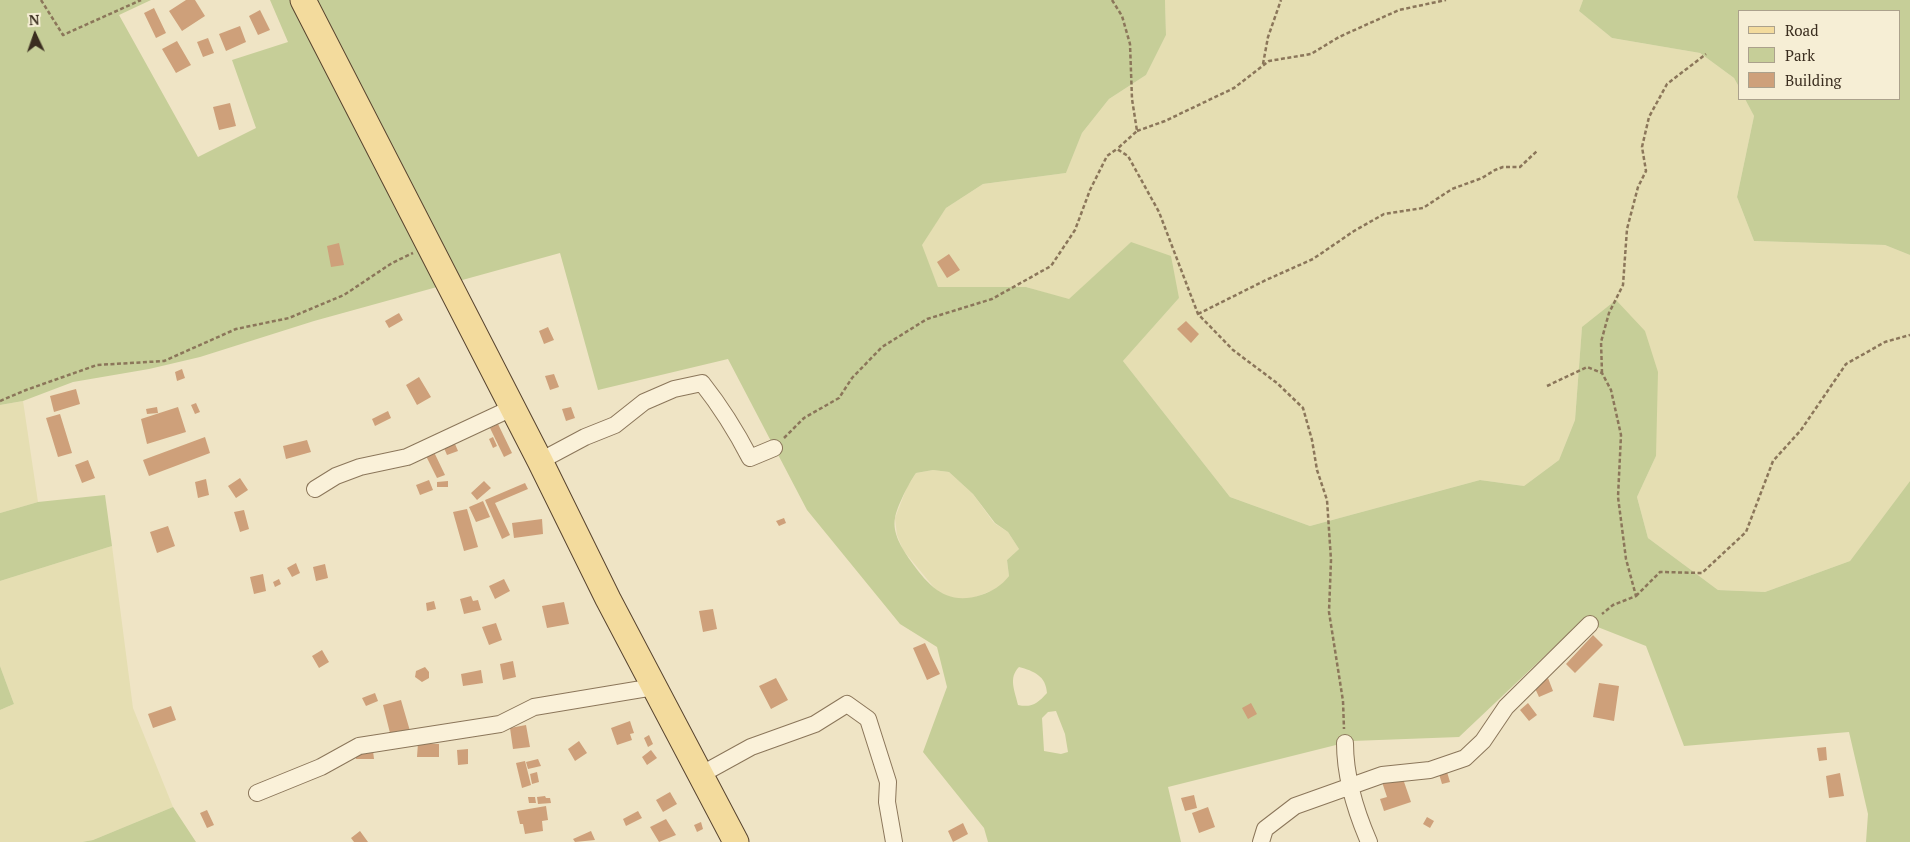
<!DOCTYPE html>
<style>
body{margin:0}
#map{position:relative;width:1910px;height:842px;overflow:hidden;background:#efe4c5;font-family:"PT Serif",serif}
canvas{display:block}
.legend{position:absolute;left:1738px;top:10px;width:162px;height:90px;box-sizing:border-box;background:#f6eed5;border:1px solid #aba18c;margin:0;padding:6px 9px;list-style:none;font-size:15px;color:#3a2d1f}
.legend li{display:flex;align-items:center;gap:10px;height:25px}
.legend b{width:25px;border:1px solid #aba18c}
.north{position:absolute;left:10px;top:10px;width:50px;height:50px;-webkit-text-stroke:4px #f6eed5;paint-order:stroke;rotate:357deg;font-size:14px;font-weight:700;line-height:20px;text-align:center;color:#3a2d1f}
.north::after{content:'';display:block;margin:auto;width:18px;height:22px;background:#3a2d1f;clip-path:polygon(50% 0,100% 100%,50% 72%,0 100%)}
</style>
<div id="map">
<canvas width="1910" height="842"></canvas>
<ul class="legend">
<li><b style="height:6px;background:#f3db9d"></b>Road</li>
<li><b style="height:14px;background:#c6ce98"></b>Park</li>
<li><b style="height:14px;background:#cea07a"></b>Building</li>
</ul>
<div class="north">N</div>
</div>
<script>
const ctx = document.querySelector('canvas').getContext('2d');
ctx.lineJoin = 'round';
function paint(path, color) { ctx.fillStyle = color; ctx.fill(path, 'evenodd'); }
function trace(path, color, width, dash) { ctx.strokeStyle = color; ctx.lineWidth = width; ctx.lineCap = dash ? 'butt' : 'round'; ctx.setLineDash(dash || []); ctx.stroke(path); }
paint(new Path2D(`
 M1165,0H1583L1579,11L1612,38L1700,53L1734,78L1739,87V99H1745L1754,116L1737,197L1754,241L1885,245L1910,255V481L1850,561L1765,592L1718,590L1648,538L1637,497L1656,456L1582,328L1575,420L1559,460L1524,486L1480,480L1310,526L1230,497L1123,361L1179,298L1131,242L1069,300L1026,287H938L921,245L946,208L983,184L1066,173L1082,133L1109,99L1146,75L1166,35Z
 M23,401L38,502L0,513V405Z
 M933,470L949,472L973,494L994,523L1008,532L1019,549L1007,560L1009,576L1001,587L968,600L950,598L936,590L903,550L897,535L895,518L907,487L916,473Z
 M112,546L133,708L173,807L93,840L82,842H0V710L14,704L0,666V581Z`), '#e5deb2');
paint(new Path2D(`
 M0,0H151L119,15L198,157L256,128L232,60L288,42L270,0H1165L1166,35L1146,75L1109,99L1082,133L1066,173L983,184L946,208L922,245L938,287H1026L1069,299L1131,242L1171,256L1179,298L1123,361L1230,497L1310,526L1480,480L1524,486L1559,460L1575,420L1582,327L1616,300L1645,331L1658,372L1656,456L1637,497L1648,538L1718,590L1765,592L1850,561L1910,481V842H1866L1868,814L1849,732L1684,746L1646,646L1590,624L1569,633L1459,737L1352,741L1168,787L1181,842H988L984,828L923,752L947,687L937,647L900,624L807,510L728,359L598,390L560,253L314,321L200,357L149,369L73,382L23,401L0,405ZM933,470L949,472L973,494L995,523L1008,532L1019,549L1007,560L1009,576C1001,586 993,591 981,595C947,606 929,587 910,560C902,548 892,533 895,518C897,506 909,483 916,473ZM1019,667C1034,671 1046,676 1047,693C1038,703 1032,708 1018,705C1015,691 1008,678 1019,667ZM1056,711L1065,734L1068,752L1061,754L1044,751L1042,718L1048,712Z
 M1583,0H1910V255L1885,245L1754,241L1737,197L1754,116L1745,99H1899V11H1739V87L1734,78L1700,53L1612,38L1579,11Z
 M105,495L112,546L0,581V513L38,502Z
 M0,666L14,704L0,710Z
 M173,807L196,842H82L93,840Z`), '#c6ce98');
paint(new Path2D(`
 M186,0H195L205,16L182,31L169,11Z
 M154,8L166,33L156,38L144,13Z
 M260,10L270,30L258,35L249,16Z
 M240,26L246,42L226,51L219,34Z
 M208,38L214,53L203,57L197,42Z
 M177,41L191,65L176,73L162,49Z
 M230,103L236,126L219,130L213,107Z
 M339,243L344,265L331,267L327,246Z
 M949,254L960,270L947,278L937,262Z
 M399,313L403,320L389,328L385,321Z
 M1186,321L1199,334L1191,343L1177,329Z
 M548,327L554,340L544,344L539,331Z
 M182,369L185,378L177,381L175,372Z
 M554,374L559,387L550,390L545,376Z
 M419,377L431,397L417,405L406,385Z
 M76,389L80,404L54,412L50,396Z
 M196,403L200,412L195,414L191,405Z
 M157,407L158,413L147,414L146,409Z
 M178,407L186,432L147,444L141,419Z
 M571,407L575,418L566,421L562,409Z
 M388,411L391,418L375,426L372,419Z
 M60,414L72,453L58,457L46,418Z
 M498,424L512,453L504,457L490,428Z
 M205,437L210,453L149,476L143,460Z
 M493,437L497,446L493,448L489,439Z
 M307,440L311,452L286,459L283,446Z
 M455,444L458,451L447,455L444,448Z
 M433,450L445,475L437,478L425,454Z
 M88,460L95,478L82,483L75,465Z
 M240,478L248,490L236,498L228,486Z
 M206,479L209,495L198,498L195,482Z
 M429,480L433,490L420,495L416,485Z
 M448,481V487H437V482Z
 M484,481L491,488L477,500L471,493Z
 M525,483L528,489L495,503L510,535L502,539L485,500Z
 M483,501L490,517L476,522L469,507Z
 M467,509L478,547L464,551L453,512Z
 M244,510L249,529L240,532L234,512Z
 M784,518L786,523L779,526L776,521Z
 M542,519L543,534L514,538L512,523Z
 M168,526L175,546L157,553L150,532Z
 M296,563L300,573L292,577L287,568Z
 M325,564L328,578L316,581L313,567Z
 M263,574L266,591L254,594L250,577Z
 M279,579L281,584L275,587L273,582Z
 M504,579L510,591L495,599L489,586Z
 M471,596L473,601L478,600L481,610L464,614L460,599Z
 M434,601L436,609L427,611L426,603Z
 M564,602L569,624L547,628L542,606Z
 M713,609L717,629L703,632L699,611Z
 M496,623L502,640L489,645L482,627Z
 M1593,635L1603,645L1575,673L1566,664Z
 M925,643L940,674L927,680L913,648Z
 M322,650L329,662L319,668L312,656Z
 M513,661L516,677L503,680L500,664Z
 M425,667L429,672V678L422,682L415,677L416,671Z
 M481,670L483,683L463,686L461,674Z
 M776,678L788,700L771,709L759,686Z
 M1548,678L1553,691L1539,697L1533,684Z
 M1599,683L1619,686L1614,721L1593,717Z
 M375,693L378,701L366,706L362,698Z
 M401,700L410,731L391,737L383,705Z
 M1251,703L1257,714L1248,719L1242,708Z
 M1528,703L1537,715L1529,721L1520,710Z
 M171,706L176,720L153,728L148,714Z
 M630,721L634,733L630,734L632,740L617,745L611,728Z
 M526,725L530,747L513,749L510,728Z
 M649,735L653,744L648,747L644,738Z
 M579,741L587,753L575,761L568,749Z
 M418,743L439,744V757H417Z
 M1826,747L1827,760L1819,761L1817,748Z
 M468,749V764L458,765L457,750Z
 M651,750L657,758L647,765L642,757Z
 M356,751H373L374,759H356Z
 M538,759L541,766L528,769L526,762Z
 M525,761L531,785L522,788L516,763Z
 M537,772L539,782L532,784L530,774Z
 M1447,772L1450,782L1442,784L1439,774Z
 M1840,773L1844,796L1829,798L1826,776Z
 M1402,776L1411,802L1384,811L1380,799L1387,797L1382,782Z
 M670,792L677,804L663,812L656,800Z
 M1194,795L1197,808L1185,811L1181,798Z
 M545,796L546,798H550L551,803L538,804L537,797Z
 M528,797H535L536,803H529Z
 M546,806L548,820L542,821L543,831L525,834L523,824H520L517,811Z
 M1208,807L1215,827L1199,833L1192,813Z
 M207,810L214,825L207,828L200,813Z
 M638,811L642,818L626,826L623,819Z
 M1427,817L1434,821L1430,828L1423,824Z
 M666,819L676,835L659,842L650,827Z
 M701,822L703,829L697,832L694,825Z
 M963,823L968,834L953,842L948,831Z
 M360,831L368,842H354L351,838Z
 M591,831L595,840L575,842L573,839Z`), '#cea07a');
const street = new Path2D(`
 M540,461L585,437L615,425L644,402L674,389L702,383C721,407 736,431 750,458L774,448
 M315,489L336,476L360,467L407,457L512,408
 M1345,743C1345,776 1356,812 1369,842
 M702,774L751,747L815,724L847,704L868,719L888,782L887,802L894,842
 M257,793L321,767L359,746L500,724L534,707L654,687
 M1261,842L1265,829L1295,806L1382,775L1430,770L1465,758L1483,741L1506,707L1590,624`);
const primary = new Path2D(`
 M303,0L540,461L608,599L736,842`);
trace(street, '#8b765a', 18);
trace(primary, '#58442f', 27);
trace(new Path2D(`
 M41,0L63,35L141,0
 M1112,0L1122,16L1130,44L1132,99L1137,131L1117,149
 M1263,64L1268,37L1281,0
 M1137,131L1165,121L1234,88L1269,61L1311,54L1339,37L1399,10L1446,0
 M1198,314L1266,280L1313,259L1354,231L1384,214L1423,208L1452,189L1482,178L1495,170L1503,167H1520L1538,150
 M1602,373L1601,342L1609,313L1623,285L1627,229L1638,187L1646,171L1642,147L1649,117L1667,84L1706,54
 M1547,386L1587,367L1602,373L1611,390L1621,435L1618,497L1626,559L1636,596L1613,605L1602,614
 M0,401L26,390L97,365L164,361L236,329L289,318L344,295L392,263L413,253
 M784,438L804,418L839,398L852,378L882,347L927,319L992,299L1051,266L1075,230L1090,190L1107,156L1117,149L1128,156L1159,212L1198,314L1233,350L1277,383L1303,408L1312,440L1317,470L1327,500L1331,560L1329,612L1343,701L1344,729
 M1636,596L1660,572L1702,573L1746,532L1773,461L1801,430L1846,364L1885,342L1910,335`), '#8b765a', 2.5, [4, 2.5]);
trace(street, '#faf1d9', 16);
trace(primary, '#f3db9d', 25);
</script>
